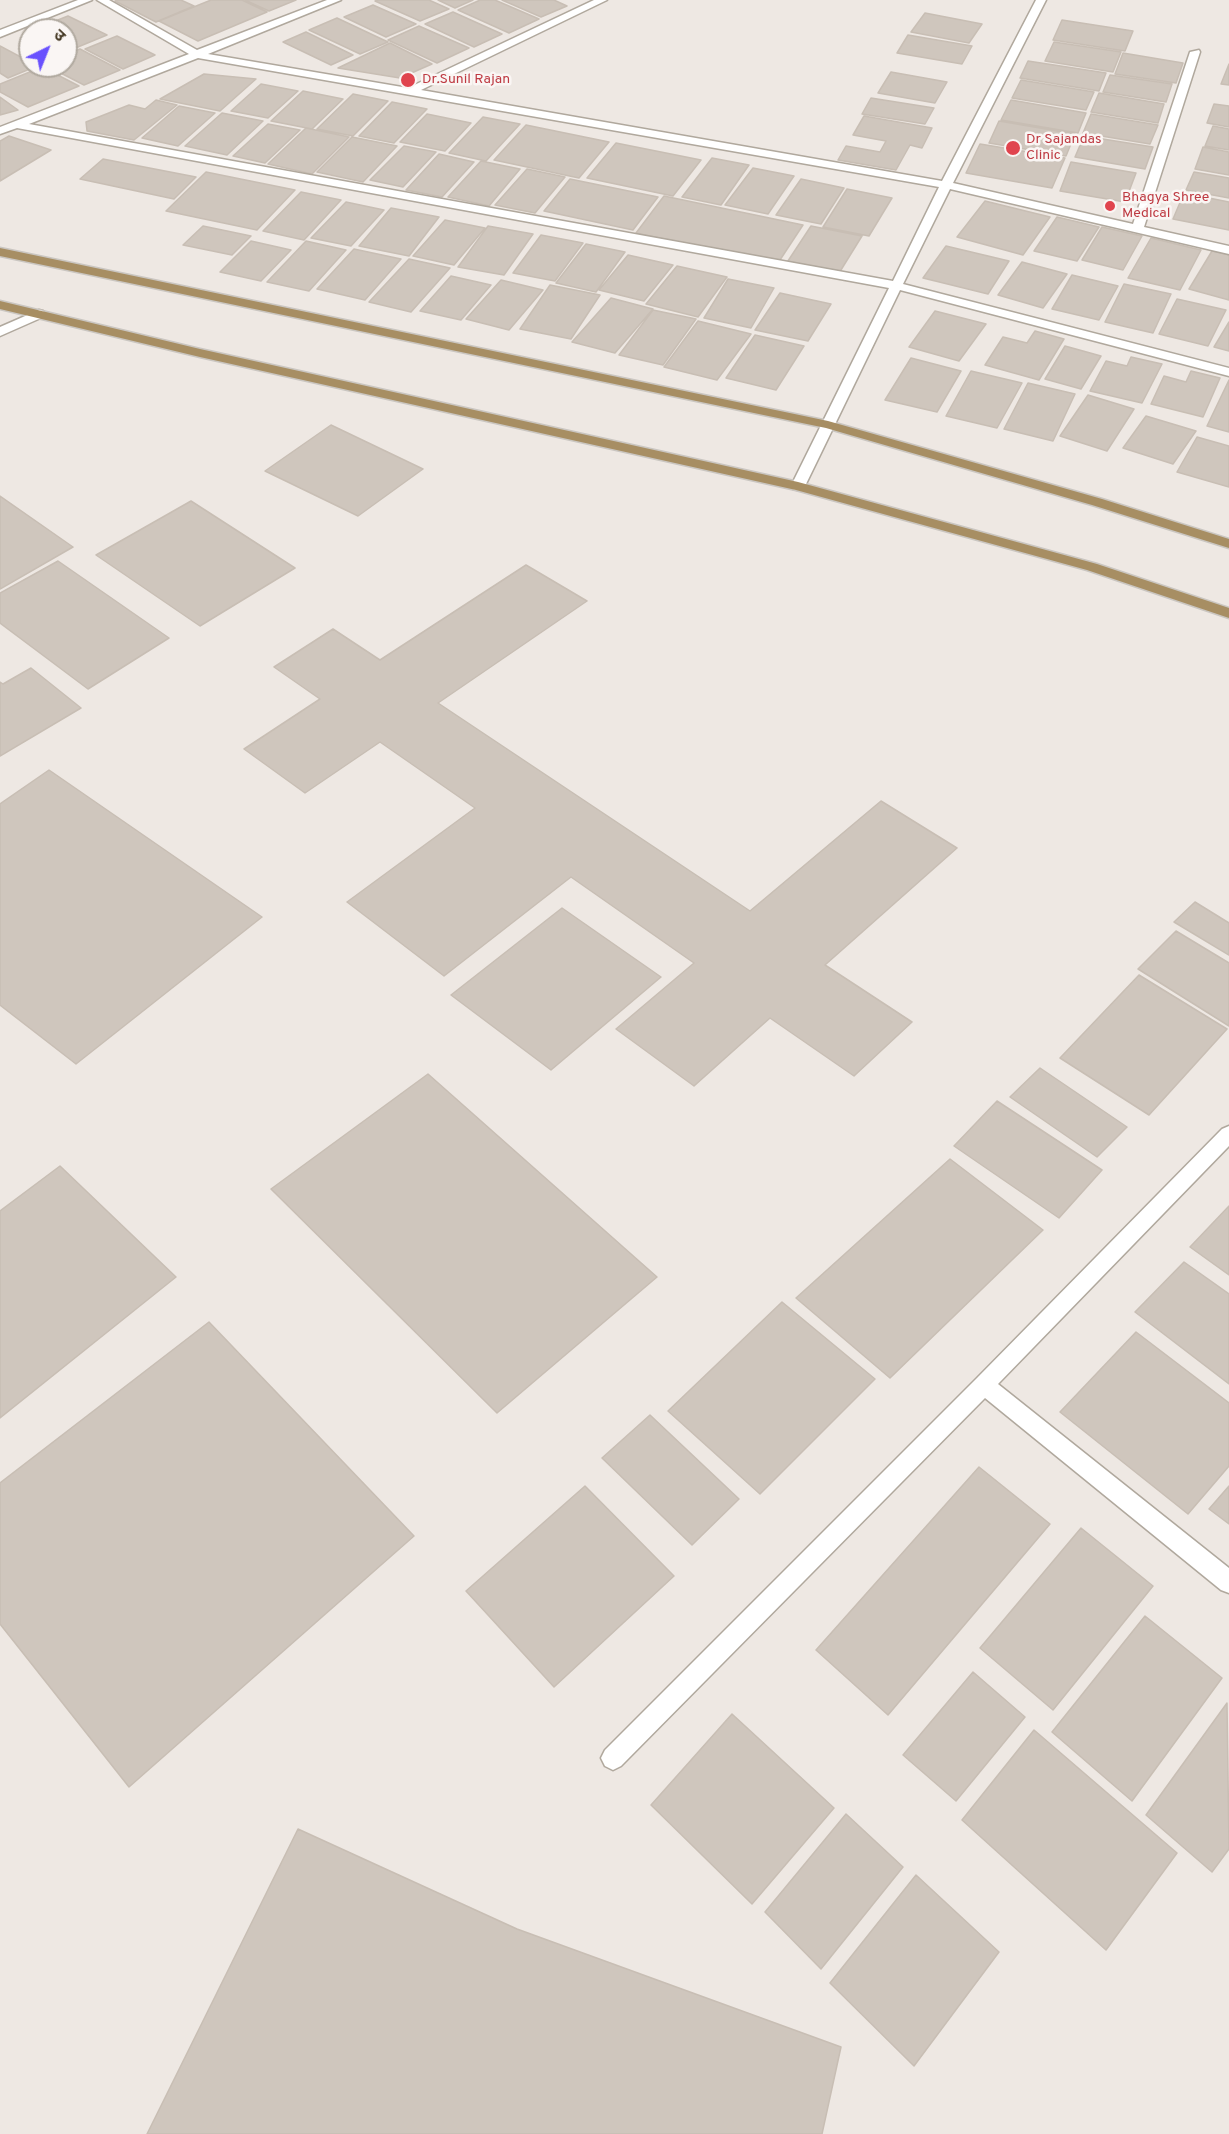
<!DOCTYPE html>
<meta charset="utf-8">
<style>
body{margin:0}
#map{position:relative;width:1229px;height:2134px;overflow:hidden;background:#eee8e3;font-family:Overpass,"Noto Sans Devanagari",sans-serif}
canvas{display:block}
.north{position:absolute;left:18px;top:18px;width:60px;height:60px;box-sizing:border-box;background:#faf6f4;border:2px solid #b0a99f;border-radius:50%;rotate:43deg;font-size:16px;font-weight:700;line-height:24px;text-align:center;color:#413520}
.north::after{content:'';display:block;margin:auto;width:21px;height:27px;background:#6951fe;clip-path:polygon(50% 0,100% 100%,50% 72%,0 100%)}
</style>
<div id="map">
<canvas width="1229" height="2134"></canvas>
<div class="north">उ</div>
</div>
<script>
const ctx = document.querySelector('canvas').getContext('2d');
ctx.lineJoin = 'round';
function paint(path, color) { ctx.fillStyle = color; ctx.fill(path, 'evenodd'); }
function trace(path, color, width, dash) { ctx.strokeStyle = color; ctx.lineWidth = width; ctx.lineCap = dash ? 'butt' : 'round'; ctx.setLineDash(dash || []); ctx.stroke(path); }
function label(font, color, halo, rows, align = 'center') {
  ctx.font = font + ' Overpass,sans-serif'; ctx.lineWidth = 5; ctx.setLineDash([]); ctx.textBaseline = 'middle'; ctx.strokeStyle = halo; ctx.fillStyle = color; for (const [text, x, y, turn = 0] of rows) {
    ctx.save(); ctx.translate(x, y); ctx.rotate((+turn || 0) * Math.PI / 180); ctx.textAlign = isNaN(turn) ? turn : align; if (halo) ctx.strokeText(text, 0, 0); ctx.fillText(text, 0, 0); ctx.restore();
  }
}
const building = new Path2D(`
 M117,0H181L194,6L156,22L115,1Z
 M211,0H242L267,12L198,41L159,21Z
 M245,0H296L269,11Z
 M378,0H429L449,9L420,21L375,1Z
 M438,0H473L455,8Z
 M480,0H495L539,19L509,33L458,10Z
 M502,0H554L567,6L541,17Z
 M373,5L416,24L386,37L344,17Z
 M453,12L502,34L474,47L425,24Z
 M925,13L982,24L969,43L911,32Z
 M68,16L107,35L73,49L66,45V30L35,29Z
 M337,18L388,42L360,54L309,30Z
 M1062,20L1133,31L1125,51L1053,40Z
 M419,26L469,48L437,63L388,40Z
 M306,32L353,55L331,65L283,42Z
 M908,35L972,46L962,64L897,53Z
 M117,36L155,55L123,69L85,49Z
 M1054,42L1121,52L1113,72L1045,61Z
 M390,43L432,64L400,78L338,68Z
 M0,46L30,62V66H37L8,78L0,73Z
 M80,49L120,70L84,85L47,66H66V55Z
 M1123,53L1183,63L1176,83L1115,74Z
 M1028,61L1106,73L1099,91L1020,78Z
 M1229,64V85L1221,84Z
 M42,67L79,86L28,107L0,92V84Z
 M891,72L947,82L935,103L878,93Z
 M204,74L256,79L220,111L160,99Z
 M1110,75L1172,84L1166,102L1103,92Z
 M1021,80L1094,92L1086,110L1012,98Z
 M261,84L298,91L268,118L231,111Z
 M303,91L343,99L312,129L271,121Z
 M1099,93L1164,104L1158,123L1091,112Z
 M353,94L388,101L353,136L317,129Z
 M0,97L18,110L0,115Z
 M871,98L934,108L925,124L862,114Z
 M156,100L177,105L134,140L87,131L86,122L129,105L145,109Z
 M1011,100L1086,113L1078,133L1001,120Z
 M392,102L427,109L394,143L359,136Z
 M1214,104L1229,106V127L1207,123Z
 M179,106L215,113L178,146L142,138Z
 M222,113L263,121L227,155L185,146Z
 M427,114L471,123L445,151L400,142Z
 M1091,114L1158,125L1150,144L1083,133Z
 M864,116L932,128L922,148L910,145L896,170L838,160L846,146L880,152L886,141L853,135Z
 M483,117L520,124L486,161L449,153Z
 M999,121L1075,134L1066,156L989,143Z
 M268,124L300,130L265,163L233,156Z
 M526,125L609,142L579,178L494,160Z
 M1213,126L1229,129V150L1205,146Z
 M306,128L349,137L312,174L268,164Z
 M9,136L51,150L0,181V141Z
 M1084,136L1153,147L1145,169L1075,157Z
 M352,137L397,146L363,182L317,172Z
 M616,143L701,160L673,196L587,178Z
 M980,144L1065,158L1052,188L966,173Z
 M404,146L436,152L403,187L370,180Z
 M1203,147L1229,152V175L1195,169Z
 M439,154L474,162L442,197L406,190Z
 M712,158L749,165L721,205L682,197Z
 M103,159L196,177L174,199L80,179Z
 M481,161L520,169L489,206L448,197Z
 M1071,162L1136,173L1125,202L1060,191Z
 M753,168L794,176L768,214L725,205Z
 M527,169L565,177L535,213L495,205Z
 M206,172L295,190L257,230L166,211Z
 M1194,172L1229,178V198L1186,190Z
 M570,179L658,197L633,230L544,211Z
 M801,179L844,188L821,224L776,215Z
 M847,189L892,198L869,236L823,227Z
 M301,192L341,200L304,240L263,231Z
 M1184,193L1229,202V230L1173,219Z
 M664,196L803,225L778,263L636,233Z
 M985,201L1050,217L1023,255L957,237Z
 M346,202L384,210L351,246L311,238Z
 M391,208L439,217L409,256L359,246Z
 M1057,217L1099,227L1077,261L1034,251Z
 M445,220L485,228L454,265L413,256Z
 M203,226L251,236L232,255L183,245Z
 M488,226L533,234L504,275L458,267Z
 M811,226L862,236L836,278L784,267Z
 M1102,227L1142,236L1123,270L1082,260Z
 M541,235L583,243L555,281L513,273Z
 M1151,238L1201,250L1180,290L1128,278Z
 M251,241L291,250L261,281L220,272Z
 M306,241L346,250L309,291L267,282Z
 M586,244L625,252L596,292L556,283Z
 M946,246L1009,261L988,294L923,278Z
 M354,249L401,259L365,300L317,289Z
 M1212,251L1229,255V300L1189,289Z
 M628,255L673,265L644,301L599,290Z
 M409,259L450,268L411,312L369,302Z
 M1022,262L1067,274L1043,308L998,295Z
 M677,266L727,277L698,317L646,304Z
 M1072,275L1118,286L1099,320L1052,309Z
 M451,276L491,285L461,320L420,311Z
 M728,279L774,288L751,328L704,318Z
 M501,280L543,290L509,330L466,319Z
 M1124,284L1171,294L1153,333L1105,322Z
 M550,285L600,295L571,339L520,329Z
 M780,293L831,304L808,341L755,330Z
 M611,298L653,309L615,353L572,342Z
 M1177,299L1226,310L1208,346L1159,334Z
 M653,310L696,319L663,365L619,355Z
 M935,311L986,324L959,361L909,347Z
 M698,321L751,334L717,380L664,367Z
 M1229,322V351L1214,347Z
 M1035,331L1064,339L1039,380L985,365L1003,337L1027,343Z
 M755,335L804,346L776,390L726,378Z
 M1065,346L1101,356L1081,389L1045,379Z
 M1131,357L1162,364L1142,403L1090,391L1106,361L1127,366Z
 M911,358L961,371L937,412L885,400Z
 M971,371L1022,383L997,428L946,416Z
 M1191,371L1220,378L1203,417L1151,404L1164,376L1186,382Z
 M1229,380V432L1207,426Z
 M1028,383L1075,394L1053,441L1004,429Z
 M1088,395L1134,409L1107,451L1060,436Z
 M1146,416L1196,431L1173,464L1123,448Z
 M331,425L423,469L358,516L265,471Z
 M1197,437L1229,446V487L1177,472Z
 M0,496L73,547L0,589Z
 M191,501L295,568L200,626L96,555Z
 M58,561L169,638L88,689L0,623V593Z
 M526,565L587,601L438,703L750,911L881,801L957,848L825,965L912,1022L854,1076L770,1018L694,1086L616,1029L694,963L571,877L444,976L347,902L475,808L380,742L305,793L244,749L320,699L274,667L333,629L380,660Z
 M31,668L81,708L0,756V682L3,684Z
 M49,770L262,917L76,1064L0,1005V804Z
 M1195,902L1229,923V955L1174,922Z
 M562,908L661,977L551,1070L451,995Z
 M1176,931L1229,963V1026L1138,969Z
 M1139,975L1227,1029L1149,1115L1060,1058Z
 M1040,1068L1127,1127L1097,1157L1010,1097Z
 M428,1074L657,1277L497,1413L271,1189Z
 M997,1101L1102,1170L1059,1218L954,1146Z
 M950,1159L1043,1230L890,1378L796,1298Z
 M60,1166L176,1277L0,1418V1211Z
 M1229,1206V1275L1190,1247Z
 M1184,1262L1229,1294V1384L1135,1312Z
 M782,1302L875,1379L760,1494L668,1411Z
 M209,1322L414,1536L129,1787L0,1624V1483Z
 M1136,1332L1229,1403V1466L1188,1514L1060,1412Z
 M650,1415L739,1499L692,1545L602,1458Z
 M979,1467L1050,1524L888,1715L816,1650Z
 M585,1486L674,1576L554,1687L466,1591Z
 M1229,1486V1524L1209,1509Z
 M1081,1528L1153,1586L1053,1710L980,1648Z
 M1145,1616L1222,1678L1132,1801L1052,1732Z
 M973,1672L1025,1717L956,1801L903,1755Z
 M1227,1703L1229,1849L1212,1872L1146,1815Z
 M732,1714L834,1808L752,1904L651,1805Z
 M1034,1730L1177,1853L1106,1950L962,1820Z
 M846,1814L903,1867L821,1969L765,1912Z
 M298,1829L517,1929L841,2047L822,2134H147Z
 M916,1875L999,1952L914,2066L830,1983Z`);
paint(building, '#cfc6bd');
trace(building, '#c8beb4', 1.5);
const minor = new Path2D(`
 M78,0H92L0,37V30Z
 M97,0H109L197,50L327,0H341L208,54L408,88L594,0H607L421,90L942,181L1036,0H1046L953,183L1133,224L1190,52L1199,50L1200,52L1144,227L1229,246V254L950,189L903,284L1229,368V376L900,290L805,486L798,490L793,489L791,486L889,288L17,128L0,134V127L189,54ZM198,58L939,187L893,281L29,124Z
 M39,310L43,311L45,314L43,317L0,336V327Z
 M1229,1126V1146L998,1384L1229,1568V1593L1221,1590L985,1398L621,1766L613,1770L605,1766L601,1758L605,1750L977,1378L1222,1129Z`);
const major = new Path2D(`
 M0,248L828,421L1102,499L1229,539V548L1092,505L826,428L0,256Z
 M0,301L200,349L798,482L1097,564L1229,608V618L1087,570L796,490L200,357L0,309Z`);
trace(minor, '#b0a89d', 3);
trace(major, '#cac6c1', 3);
paint(minor, '#fff');
paint(major, '#a78e63');
for (const [x, y, r, color] of [
 [408,80,8,"#e0444e"],
 [1013,148,8,"#e0444e"],
 [1110,206,6,"#e0444e"]
]) { const dot = new Path2D(); dot.arc(x, y, r, 0, 2 * Math.PI); ctx.fillStyle = color; ctx.fill(dot); trace(dot, '#faf6f4', 2); }
label('14px', '#be3a42', '#faf6f4', [
 ["Dr.Sunil Rajan",422,80],
 ["Dr Sajandas",1026,140],
 ["Clinic",1026,156],
 ["Bhagya Shree",1122,198],
 ["Medical",1122,214]
], 'left');
</script>
